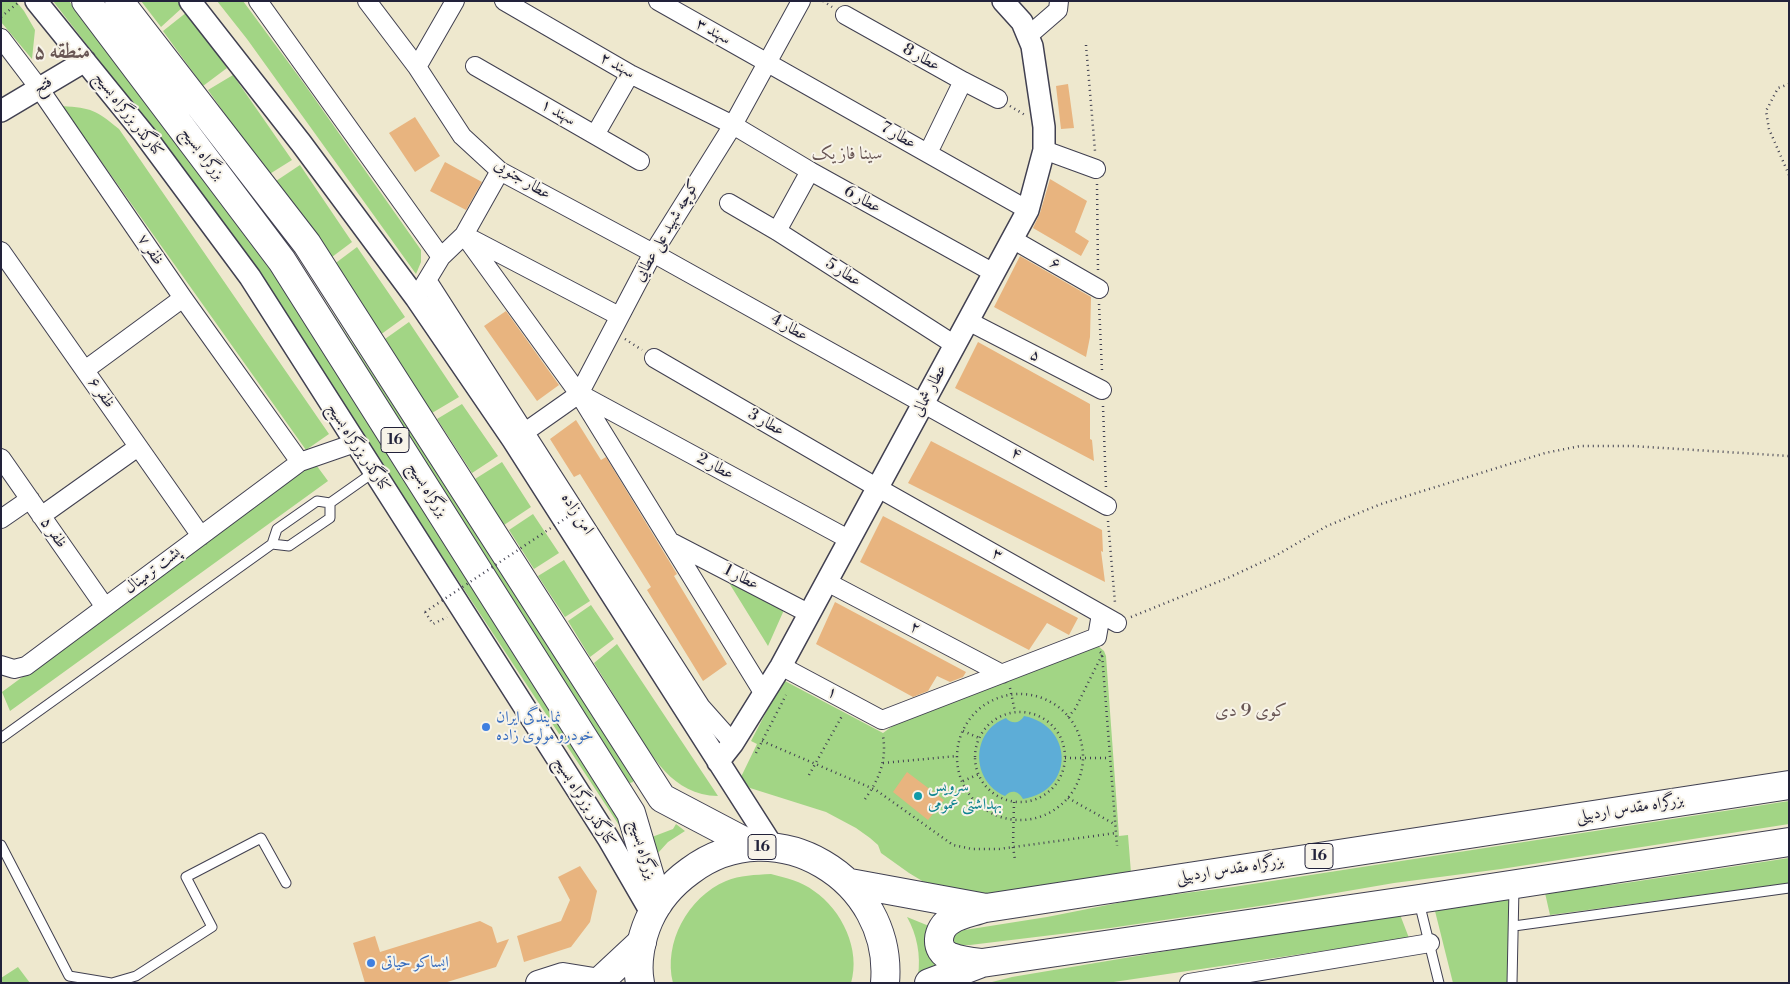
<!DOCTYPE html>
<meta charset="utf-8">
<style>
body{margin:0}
#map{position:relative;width:1790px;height:984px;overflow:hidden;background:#eee8ce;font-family:"Libre Bodoni",serif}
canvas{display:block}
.frame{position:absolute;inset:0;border:2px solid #22223b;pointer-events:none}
</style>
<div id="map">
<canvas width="1790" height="984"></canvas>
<div class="frame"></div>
</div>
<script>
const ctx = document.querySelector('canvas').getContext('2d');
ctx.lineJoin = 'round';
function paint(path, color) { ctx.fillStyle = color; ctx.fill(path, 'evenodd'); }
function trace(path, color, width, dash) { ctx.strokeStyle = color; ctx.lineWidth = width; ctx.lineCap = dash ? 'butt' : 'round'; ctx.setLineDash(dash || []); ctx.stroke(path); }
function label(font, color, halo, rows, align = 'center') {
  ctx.font = font + ' "Libre Bodoni",Amiri,serif'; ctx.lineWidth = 4; ctx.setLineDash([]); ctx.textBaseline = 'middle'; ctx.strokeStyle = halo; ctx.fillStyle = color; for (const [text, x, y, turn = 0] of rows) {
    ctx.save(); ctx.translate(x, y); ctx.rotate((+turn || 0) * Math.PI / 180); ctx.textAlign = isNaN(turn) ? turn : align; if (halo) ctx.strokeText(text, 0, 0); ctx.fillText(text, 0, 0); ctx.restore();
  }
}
paint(new Path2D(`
 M1,1H16L24,11L35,30L32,59L1,22Z
 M53,1H69L271,270L610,784L636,851L260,279L101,63Z
 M95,1H105L223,160L318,291L408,428L612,746L633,777V782L630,783L627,780L597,734Z
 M141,1H179L183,7L161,27Z
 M217,1H243L305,85L421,250V262L416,274L247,39Z
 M187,12L227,68L203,86L163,31Z
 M233,75L292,160L268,175L208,90Z
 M62,106C92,108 96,110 119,129L329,434L306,450Z
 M300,165L352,242L328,260L273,183Z
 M357,247L405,317L380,335L333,265Z
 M409,322L459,397L432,413L385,339Z
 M462,404L498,456L472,473L437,419Z
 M314,462L328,481L10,711L2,692Z
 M502,462L531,507L504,525L475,479Z
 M533,514L559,553L534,569L509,530Z
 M564,560L590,601L565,617L538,576Z
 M726,578L784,610L768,646Z
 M591,605L614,639L590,657L568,621Z
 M617,644L718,796C672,795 652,756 630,721C618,702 606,682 594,663Z
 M1098,646L1104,651L1106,656L1119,836L1128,835L1131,873L979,897L929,885L909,873L881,853L878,845L870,838L856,828L826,812L750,788L740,779L757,744L751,741L783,680L883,733L901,720Z
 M1789,801V824L1501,869L1394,883L1266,905L1110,928L970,945H954L948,938L952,932L1047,917L1138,899L1233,887Z
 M676,824L685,831L668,842L658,853L652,837L673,829Z
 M1789,858V883L1550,915L1545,893L1626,883Z
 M771,874C786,878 801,881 814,891C842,910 861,950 851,983H673C663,943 688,897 726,881C740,875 755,875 771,874Z
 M1509,897L1507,983H1453L1435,911Z
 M1399,912L1409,938L1107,983H988L1012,977Z
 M907,917L929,926L938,963L918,976C921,955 917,935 907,917Z
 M18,967L30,983H1V978Z`), '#a2d585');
paint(new Path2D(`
 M1024,716C1074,726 1075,791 1023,799C1019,791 1011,789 1005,796C971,781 970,732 1006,718C1012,725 1020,723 1024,716Z`), '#5dadd7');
paint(new Path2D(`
 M1068,84L1074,128L1061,129L1056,86Z
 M415,117L440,156L415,172L389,133Z
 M445,162L482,182L466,210L430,191Z
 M1050,179L1087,201L1075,232L1089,241L1081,256L1033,228L1040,213Z
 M1020,256L1091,297L1090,337L1086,357L994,307Z
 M506,311L559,385L537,401L484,326Z
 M978,342L1090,404V439L1092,440L1094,461L955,388Z
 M576,420L601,460L606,457L677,574L674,576L727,664L703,681L647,590L651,587L580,474L574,477L550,439Z
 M931,441L1102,530L1103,552L1101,551L1105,582L908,483Z
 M883,516L1078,618L1069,635L1047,623L1029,650L860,562Z
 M835,602L966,672L963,677L950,682L937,676L928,691L913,697L816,644Z
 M907,772L944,800L928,820L893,792Z
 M580,866L597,891L590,922L571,947L524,962L517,936L561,921L570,900L558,877Z
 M480,921L492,927L497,943L509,939L496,967L444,983H365L353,943L375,936L380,952Z`), '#e8b47f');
const service = new Path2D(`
 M272,544L289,546L330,518V503
 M1,738L272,544L277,529L317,501L330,503L374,472
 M1,845L69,976L111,983
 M1419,902L1439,983
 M1514,926L1789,888
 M112,983L136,976L212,927L186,877L261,838L286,883
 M1512,983L1514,888`);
const minor = new Path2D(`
 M258,1L441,257
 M367,1L417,67L462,136L500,171L653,253L1107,506
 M504,1L630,74L733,125L810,171L994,273
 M658,1L1028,210
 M845,15L963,81L998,99
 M1028,36L1058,10L1059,1
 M1,38L39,88L183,298L300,462
 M475,66L640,161
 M417,67L455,1
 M595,135L630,74
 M1044,150L1096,169
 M928,153L963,81
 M729,203L777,231L955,345
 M777,231L810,171
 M464,235L579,394L764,694
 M468,237L619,316
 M1012,239L1099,289
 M1,251L201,536
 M427,280L701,707L733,743
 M421,290L441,257L464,235L500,171
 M968,321L1102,390
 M654,358L878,488L1117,623
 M85,370L183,298
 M580,394L850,540
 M515,439L579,394L653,253L733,125L801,1
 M1,458L105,607
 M41,516L138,447
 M1,519L30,499
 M673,543L810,614
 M827,582L1002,674
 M1,665L14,669L26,666L300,462L355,443
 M781,666L882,720L1097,637L1101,614
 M1189,983L1430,943`);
const tertiary = new Path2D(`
 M36,1L144,134L250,277L608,838L652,914
 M190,1L301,143L416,298L513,440L773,847
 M1,111L85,61
 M718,762L733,743L781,666L1028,210L1044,150V127L1032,46L1022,22L1003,1`);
const secondary = new Path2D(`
 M538,983L563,975L600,981`);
const primary = new Path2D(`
 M598,983L642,942`);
const trunk = new Path2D(`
 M86,1L282,261L631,813L658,904
 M119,1L307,244L662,798L755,847
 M850,883L986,908L1789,785
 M982,963C972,962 961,961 951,957C933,951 937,928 951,920C960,914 974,912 984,908
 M640,983C636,963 641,938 649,920C658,900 672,884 690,871C775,807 894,879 885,983
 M929,983L982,963L1419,899L1789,842`);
trace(service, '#414051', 11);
trace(minor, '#414051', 20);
trace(tertiary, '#414051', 24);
trace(secondary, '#414051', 26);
trace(primary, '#414051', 30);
trace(trunk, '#414051', 30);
trace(new Path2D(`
 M823,1L832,7
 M1,17L19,2
 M1086,45L1095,151
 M1789,84L1778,88L1766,111L1769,129L1789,175
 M1010,106L1025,115
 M1097,184L1098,271
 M1099,304L1102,371
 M625,339L642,350
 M1103,406L1106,488
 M1108,521L1115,603
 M425,612L433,624L447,617
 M1131,617L1230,577L1275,556L1327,526L1381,504L1545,453L1580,446H1632L1789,456
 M1100,652L1102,654L1117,846
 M1010,688L1015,712
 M957 757a63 63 0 1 1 126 0a63 63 0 1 1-126 0Z
 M975 757a45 45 0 1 1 90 0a45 45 0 1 1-90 0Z
 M1068,717L1075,709L1102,655
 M963,731L979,738
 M762,741L876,790L953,845L972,849H999L1116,833
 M756,753L786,695
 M1065,758H1110
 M883,763L957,756
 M809,775L842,716
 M963,781L979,774
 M1068,798L1116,825
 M865,799C879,780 887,760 883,736
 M1014,802L1013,847L1015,860`), '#414051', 2.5, [1, 4]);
trace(service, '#fff', 9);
trace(minor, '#fff', 18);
trace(tertiary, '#fff', 21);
trace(secondary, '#fff', 24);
trace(primary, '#fff', 28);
trace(trunk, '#fff', 28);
trace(new Path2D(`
 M425,612L572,514`), '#414051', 2.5, [1, 4]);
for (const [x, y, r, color] of [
 [486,727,5,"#3f7fe0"],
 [918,796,5,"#0f9aa8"],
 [371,963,5,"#3f7fe0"]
]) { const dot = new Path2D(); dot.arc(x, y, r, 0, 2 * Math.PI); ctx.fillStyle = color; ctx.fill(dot); trace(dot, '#f7f3e8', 2); }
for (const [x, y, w] of [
 [395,440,28],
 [762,847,28],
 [1319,856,28]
]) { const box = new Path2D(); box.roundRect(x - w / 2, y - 12.5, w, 25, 4); ctx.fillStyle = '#f7f3e8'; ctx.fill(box); trace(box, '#22223b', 1); }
label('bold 15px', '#22223b', null, [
 ["16",395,440],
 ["16",762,847],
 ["16",1319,856]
]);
label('16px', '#22223b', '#f7f3e8', [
 ["سهند ۳",713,32,29],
 ["عطار 8",921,58,29],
 ["سهند ۲",617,66,29],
 ["فتح",43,86,-31],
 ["سهند ۱",558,113,30],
 ["کنارگذر بزرگراه بسیج",128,115,52],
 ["عطار 7",898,136,30],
 ["بزرگراه بسیج",202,154,53],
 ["عطار جنوبی",522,180,31],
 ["عطار 6",862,200,29],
 ["کوچه شهید علی عطایی",667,231,-60],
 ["ظفر ۷",150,250,56],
 ["۶",1055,264,30],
 ["عطار 5",843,273,33],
 ["عطار 4",789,328,29],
 ["۵",1035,356,27],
 ["عطار شمالی",930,391,-62],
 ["ظفر ۶",101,393,55],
 ["عطار 3",766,423,30],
 ["کنارگذر بزرگراه بسیج",358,448,57],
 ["۴",1016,454,29],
 ["عطار 2",715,467,28],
 ["بزرگراه بسیج",427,490,58],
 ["امن زاده",577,514,57],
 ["ظفر ۵",53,533,55],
 ["۳",997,555,29],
 ["پشت ترمینال",153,571,-37],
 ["عطار 1",741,578,27],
 ["۲",915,628,28],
 ["۱",832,693,28],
 ["کنارگذر بزرگراه بسیج",584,802,58],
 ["بزرگراه مقدس اردبیلی",1630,809,-9],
 ["بزرگراه بسیج",642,850,74],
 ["بزرگراه مقدس اردبیلی",1230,870,-9]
]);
label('16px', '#366cbe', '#f7f3e8', [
 ["نمایندگی ایران",496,718],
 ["خودرو مولوی زاده",496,736],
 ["ایساکو حیاتی",381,963]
], 'left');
label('16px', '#0d838f', '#f7f3e8', [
 ["سرویس",928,787],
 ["بهداشتی عمومی",928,805]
], 'left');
label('18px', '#675553', '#f7f3e8', [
 ["سینا فاز یک",847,155],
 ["کوی 9 دی",1251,712]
]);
label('bold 21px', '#675553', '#f7f3e8', [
 ["منطقه ۵",62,53]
]);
</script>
